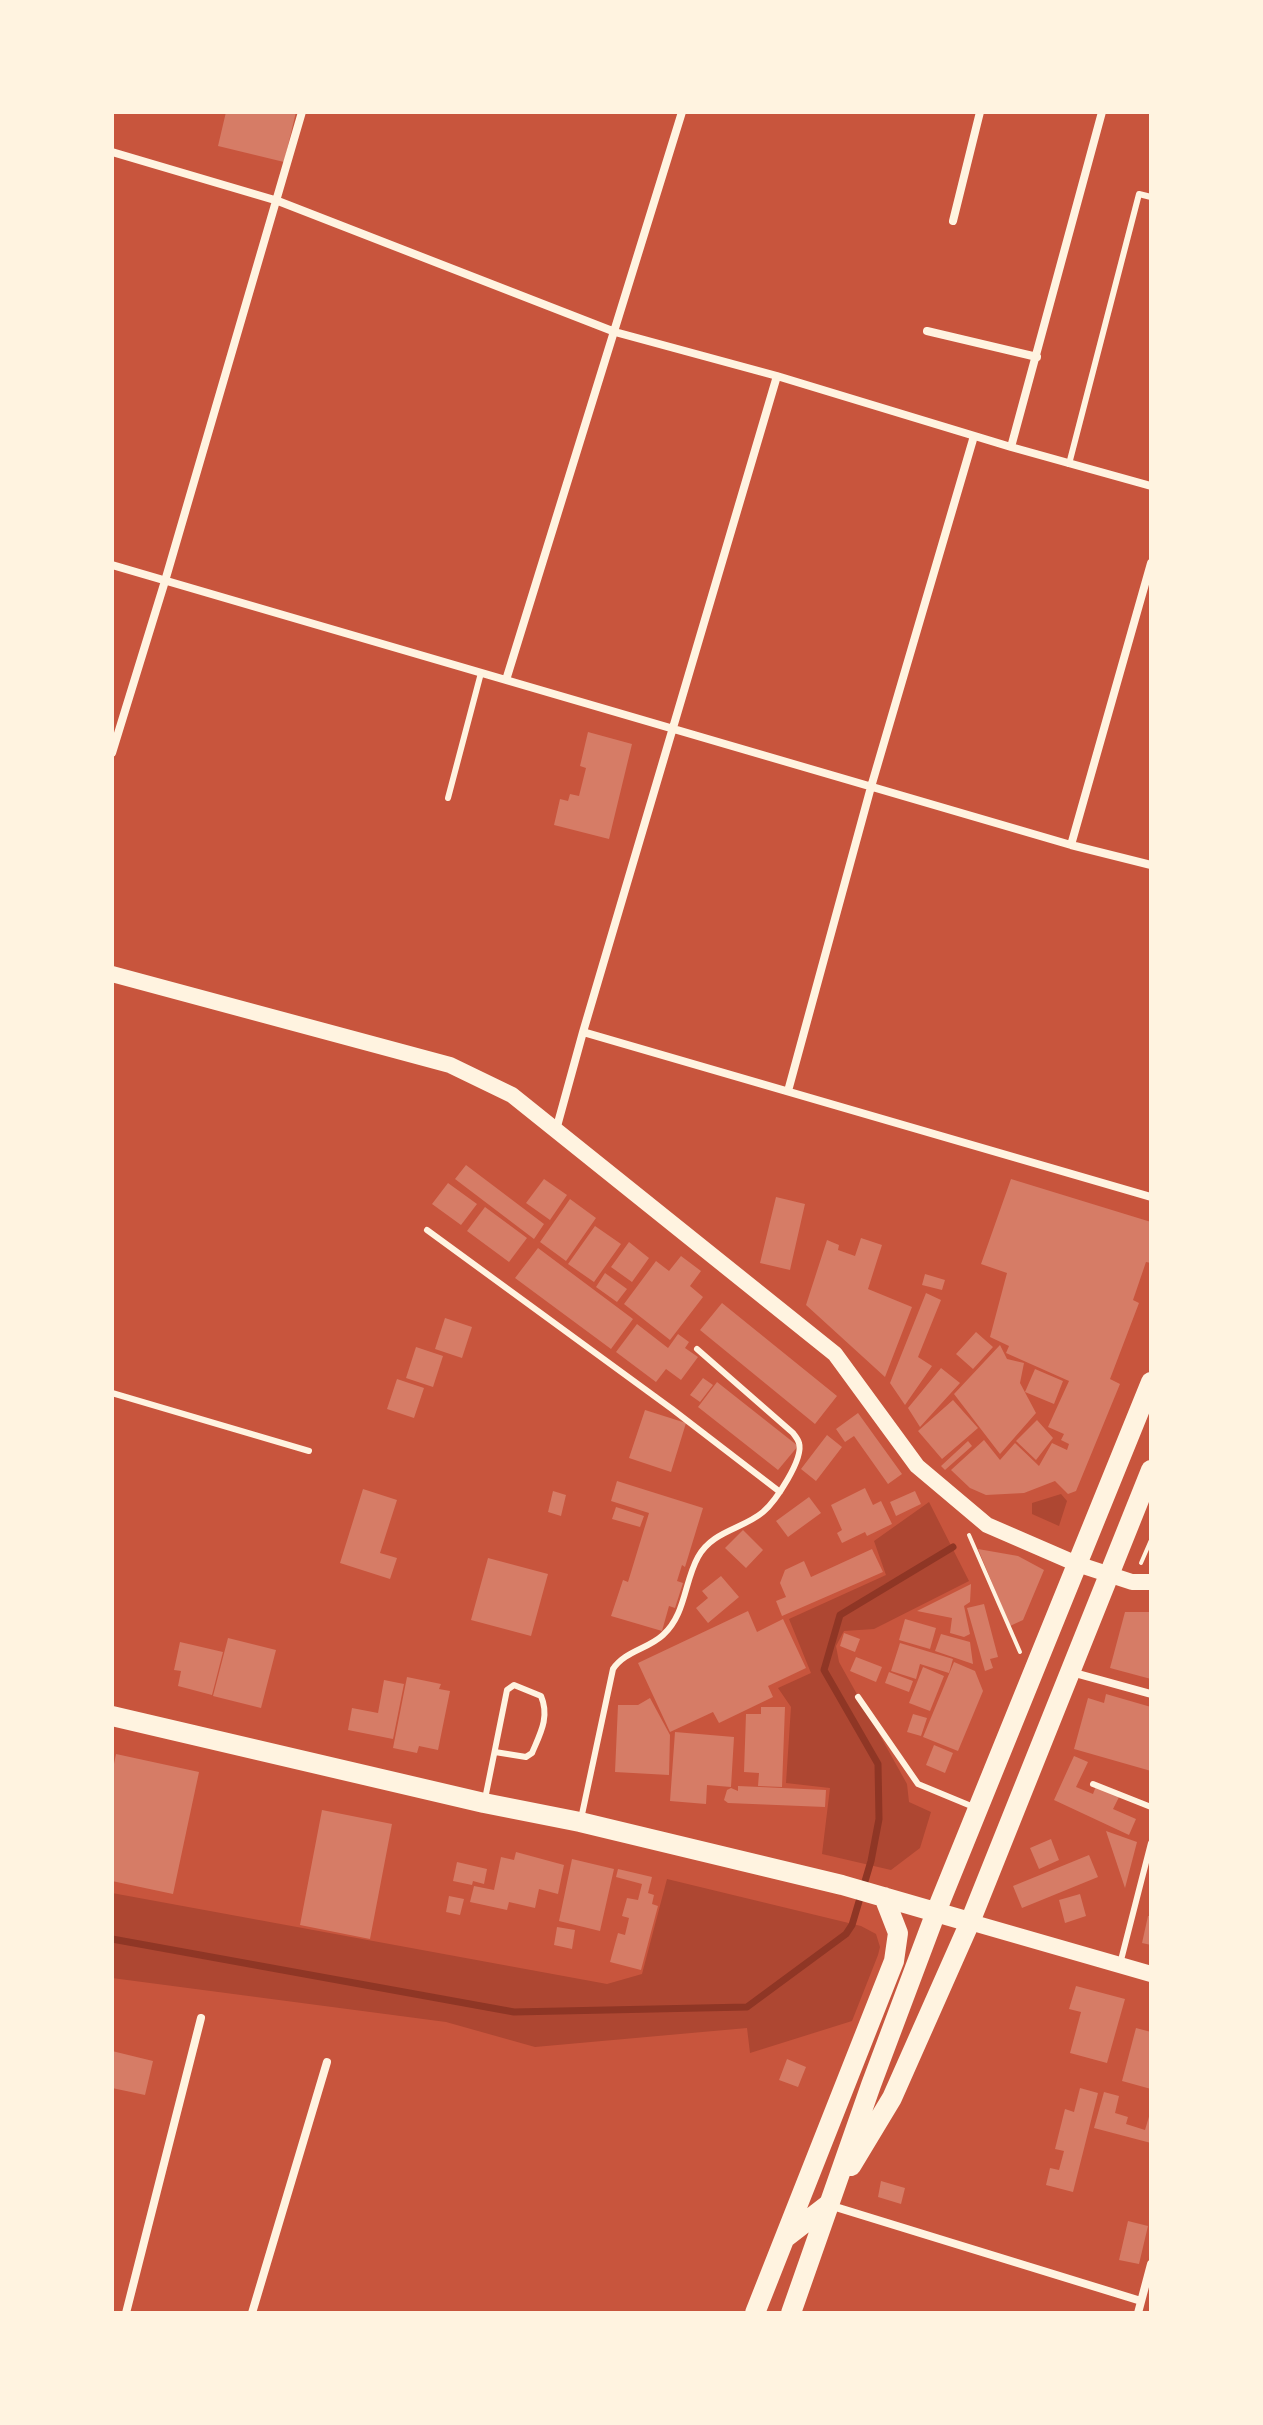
<!DOCTYPE html>
<style>
body{margin:0}
#map{position:relative;width:1263px;height:2425px;overflow:hidden;background:#c8553d;font-family:Roboto,sans-serif}
canvas{display:block}
.frame{position:absolute;inset:0;border:114px solid #fff3e0;pointer-events:none}
</style>
<div id="map">
<canvas width="1263" height="2425"></canvas>
<div class="frame"></div>
</div>
<script>
const ctx = document.querySelector('canvas').getContext('2d');
ctx.lineJoin = 'round';
function paint(path, color) { ctx.fillStyle = color; ctx.fill(path, 'evenodd'); }
function trace(path, color, width, dash) { ctx.strokeStyle = color; ctx.lineWidth = width; ctx.lineCap = dash ? 'butt' : 'round'; ctx.setLineDash(dash || []); ctx.stroke(path); }
paint(new Path2D(`
 M1061,1494L1067,1501L1059,1526L1032,1514V1503Z
 M929,1502L969,1581L874,1629L844,1631L836,1646L839,1662L907,1784L909,1802L931,1812L920,1848L891,1870L822,1854L830,1788L786,1783L791,1707L778,1688L811,1673L789,1619L886,1575L874,1541Z
 M667,1879L861,1926L876,1934L880,1947L878,1955L852,2021L750,2053L747,2028L535,2047L446,2022L112,1978V1893L607,1984L642,1974Z`), '#ae4732');
trace(new Path2D(`
 M112,1939L514,2012L747,2007L846,1934L852,1925L871,1861L879,1819L878,1764L824,1670L840,1615L953,1547`), '#8f3625', 7);
paint(new Path2D(`
 M226,112H296L284,162L218,146Z
 M588,732L632,744L609,839L554,825L560,799L568,801L570,794L579,796L586,768L580,766Z
 M466,1165L544,1224L534,1239L455,1179Z
 M544,1179L567,1195L550,1220L526,1203Z
 M1011,1179L1151,1222V1263L1146,1262L1133,1300L1139,1303L1110,1379L1120,1384L1076,1491L1068,1494L1055,1481L1024,1493L986,1495L970,1488L951,1470L984,1440L1000,1460L1015,1443L1039,1466L1052,1443L1067,1450L1069,1444L1061,1440L1064,1434L1048,1427L1069,1381L1006,1353L1009,1346L990,1337L1007,1273L981,1264Z
 M448,1183L477,1204L461,1225L432,1204Z
 M776,1197L805,1204L790,1270L760,1263Z
 M570,1199L596,1218L566,1261L540,1242Z
 M485,1207L527,1238L509,1262L467,1231Z
 M595,1226L621,1244L594,1282L568,1264Z
 M861,1238L882,1245L868,1289L912,1307L885,1377L806,1305L827,1240L839,1245L838,1250L855,1256Z
 M629,1242L649,1258L632,1282L611,1267Z
 M538,1248L633,1319L611,1349L515,1278Z
 M681,1256L701,1271L690,1286L703,1297L670,1340L624,1304L656,1261L669,1271Z
 M605,1273L627,1289L617,1302L596,1287Z
 M925,1274L945,1280L942,1290L922,1285Z
 M926,1293L941,1300L918,1357L932,1366L905,1405L890,1383Z
 M722,1303L837,1396L815,1424L700,1330Z
 M445,1318L472,1327L462,1358L435,1349Z
 M637,1324L668,1348L678,1334L689,1342L685,1348L698,1357L681,1380L666,1369L656,1382L616,1352Z
 M976,1332L993,1347L973,1369L956,1354Z
 M1000,1345L1007,1359L1024,1363L1020,1383L1036,1413L1000,1454L954,1394Z
 M416,1347L443,1356L433,1387L406,1378Z
 M941,1368L960,1383L920,1427L908,1408Z
 M1035,1369L1063,1381L1054,1404L1025,1392Z
 M703,1378L713,1385L700,1402L690,1395Z
 M397,1379L424,1388L414,1418L387,1409Z
 M717,1382L798,1446L778,1470L698,1407Z
 M953,1400L978,1428L942,1459L918,1431Z
 M645,1410L686,1423L671,1472L629,1458Z
 M858,1413L902,1474L888,1484L854,1436L845,1442L836,1429Z
 M1037,1420L1053,1438L1036,1460L1016,1441Z
 M827,1435L842,1447L816,1481L801,1469Z
 M968,1441L972,1446L945,1470L941,1466Z
 M617,1481L703,1508L685,1567L682,1565L677,1581L683,1583L675,1608L669,1606L662,1631L611,1616L623,1580L628,1582L649,1513L611,1501Z
 M865,1488L873,1505L881,1501L892,1524L867,1536L865,1532L842,1543L837,1533L842,1530L831,1505Z
 M363,1489L397,1500L380,1553L397,1558L390,1579L340,1563Z
 M553,1491L566,1495L561,1516L548,1512Z
 M915,1491L921,1504L896,1516L890,1502Z
 M809,1497L821,1513L788,1537L776,1521Z
 M616,1507L644,1516L640,1527L612,1519Z
 M743,1530L763,1550L746,1568L725,1548Z
 M872,1549L883,1572L782,1616L776,1601L786,1597L780,1583L785,1570L804,1561L811,1577Z
 M978,1549L1018,1556L1044,1570L1023,1620L1010,1626Z
 M488,1558L548,1574L531,1636L471,1620Z
 M721,1576L739,1597L708,1623L696,1608L708,1598L702,1591Z
 M971,1584L970,1602L964,1606L970,1634L964,1637L950,1633L952,1618L917,1611Z
 M984,1604L998,1657L990,1659L993,1668L985,1671L967,1608Z
 M748,1611L757,1632L783,1619L806,1668L768,1686L773,1697L719,1723L713,1712L670,1732L638,1663Z
 M1125,1612H1151V1679L1110,1668Z
 M905,1619L936,1628L930,1649L899,1640Z
 M844,1633L860,1639L855,1652L840,1646Z
 M941,1634L970,1642L973,1664L935,1651Z
 M228,1638L276,1650L261,1708L213,1696Z
 M180,1642L223,1652L212,1695L178,1686L181,1671L174,1670Z
 M900,1643L953,1659L949,1673L920,1664L916,1679L891,1671Z
 M856,1657L882,1667L876,1682L850,1671Z
 M954,1662L975,1671L983,1691L958,1751L923,1737Z
 M923,1667L944,1676L930,1711L909,1703Z
 M889,1672L913,1681L909,1692L885,1683Z
 M407,1677L441,1684L439,1689L450,1691L438,1750L419,1746L417,1753L393,1748Z
 M384,1680L404,1684L393,1739L348,1730L352,1708L378,1713Z
 M1106,1694L1151,1707V1771L1074,1749L1088,1698L1104,1703Z
 M650,1698L670,1735L669,1775L615,1772L618,1705H638Z
 M761,1707H785L782,1787L758,1786L759,1773L744,1772L746,1714H761Z
 M913,1714L927,1718L921,1736L907,1732Z
 M675,1732L734,1737L731,1787L707,1785L706,1804L670,1801Z
 M934,1745L953,1753L945,1773L926,1765Z
 M116,1754L199,1772L173,1894L112,1881V1774Z
 M1074,1756L1088,1762L1076,1787L1093,1794L1096,1786L1119,1797L1113,1809L1136,1819L1129,1835L1054,1800Z
 M738,1786L826,1790L825,1807L728,1803L724,1800L727,1790L731,1788L738,1791Z
 M322,1810L392,1824L370,1939L300,1925Z
 M1106,1831L1137,1842L1125,1888Z
 M1051,1839L1059,1860L1039,1869L1030,1848Z
 M516,1852L564,1865L558,1894L539,1889L535,1908L509,1902L507,1910L470,1902L474,1886L494,1890L501,1857L514,1860Z
 M1089,1855L1098,1877L1022,1908L1013,1886Z
 M572,1859L614,1869L600,1931L559,1921Z
 M457,1862L487,1869L484,1884L473,1881L472,1885L453,1881Z
 M618,1869L652,1877L648,1893L654,1895L652,1904L658,1906L641,1970L610,1962L618,1933L625,1935L629,1918L622,1916L627,1898L638,1900L642,1884L616,1877Z
 M1080,1894L1086,1916L1065,1923L1059,1900Z
 M449,1896L464,1899L460,1915L446,1912Z
 M1148,1916H1151V1945L1142,1943Z
 M557,1927L575,1930L572,1949L554,1945Z
 M1076,1986L1125,1999L1107,2063L1070,2053L1081,2012L1069,2009Z
 M1136,2028L1151,2032V2089L1122,2081Z
 M112,2051L153,2061L145,2095L112,2088Z
 M787,2059L806,2067L798,2087L779,2080Z
 M1080,2088L1098,2093L1073,2192L1046,2185L1050,2168L1059,2170L1064,2151L1055,2149L1065,2109L1074,2112Z
 M1104,2092L1119,2096L1115,2113L1128,2117L1126,2124L1145,2130L1151,2110V2143L1094,2128Z
 M881,2181L905,2188L901,2204L878,2197Z
 M1128,2221L1148,2226L1139,2264L1119,2260Z`), '#d67c66');
trace(new Path2D(`
 M969,1535L1020,1652
 M1141,1563L1151,1540`), '#fff3e0', 4);
trace(new Path2D(`
 M1069,464L1139,194L1151,197
 M448,798L481,673
 M427,1230L672,1409L780,1492
 M112,1393L309,1451
 M858,1697L918,1784L976,1808
 M1093,1784L1151,1807
 M485,1799L507,1690L514,1685L541,1696C550,1717 540,1734 532,1753L526,1757L495,1752
 M581,1819L613,1669C625,1651 648,1649 663,1635C686,1614 684,1582 698,1557C712,1531 743,1529 763,1512C775,1502 804,1459 799,1443C798,1439 795,1436 793,1433L697,1349
 M1120,1964L1151,1843`), '#fff3e0', 6);
trace(new Path2D(`
 M112,152L278,201L615,332L777,376L1011,447L1151,486
 M953,221L980,112
 M927,331L1037,357
 M1011,447L1102,112
 M112,565L1071,845L1151,865
 M506,680L682,112
 M112,753L165,581L302,112
 M1071,845L1151,563
 M583,1032L1151,1197
 M788,1091L871,787L974,436
 M556,1130L583,1032L777,376
 M1071,1672L1151,1694
 M829,2205L1141,2301
 M126,2313L201,2018
 M252,2313L327,2062
 M1138,2313L1151,2264`), '#fff3e0', 8);
trace(new Path2D(`
 M112,974L450,1065L512,1095L835,1354L917,1466L987,1525L1077,1564L1132,1582H1151
 M970,1922L1151,1974`), '#fff3e0', 16);
trace(new Path2D(`
 M112,1716L484,1803L580,1822L842,1885L970,1922
 M851,2166L892,2098L970,1922L1151,1470
 M785,2238L829,2204
 M755,2313L894,1961L898,1933L884,1897
 M791,2313L871,2085L936,1912L1151,1382`), '#fff3e0', 20);
</script>
